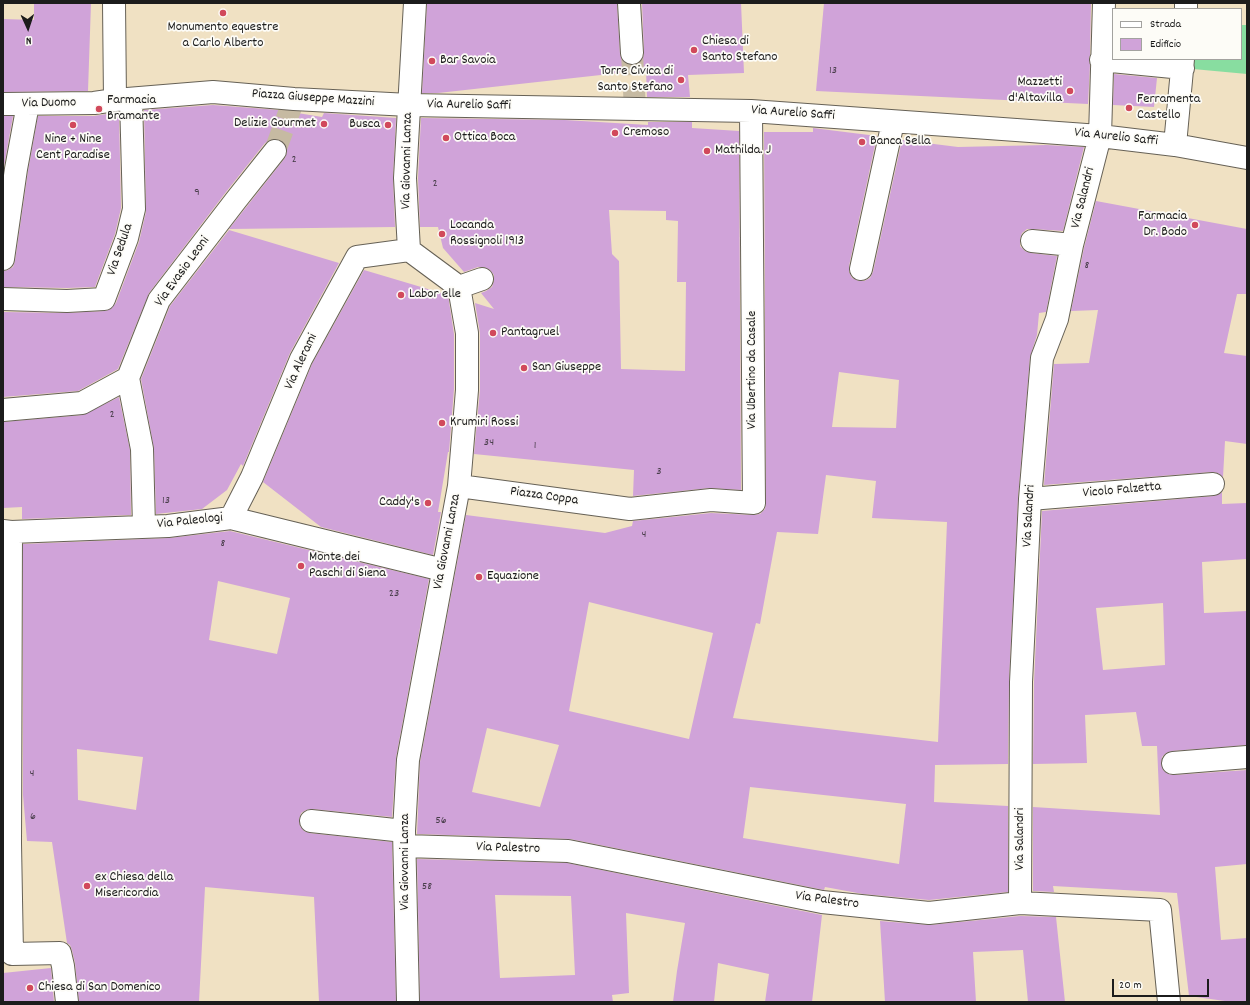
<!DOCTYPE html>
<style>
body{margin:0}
#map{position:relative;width:1250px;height:1005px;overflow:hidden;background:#f0e1c3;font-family:Dekko,sans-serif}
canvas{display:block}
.frame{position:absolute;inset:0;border:4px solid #1c1c1c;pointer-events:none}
.legend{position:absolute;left:1112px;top:8px;width:130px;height:52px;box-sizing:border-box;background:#fdfcf7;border:1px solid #a3a29f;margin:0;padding:5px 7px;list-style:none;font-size:12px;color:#1c1c1c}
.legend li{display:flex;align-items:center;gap:8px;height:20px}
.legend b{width:20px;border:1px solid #a3a29f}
.north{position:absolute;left:8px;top:8px;width:40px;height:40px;-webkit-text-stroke:3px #fdfcf7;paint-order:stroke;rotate:177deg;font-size:11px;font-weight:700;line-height:16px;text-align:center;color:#1c1c1c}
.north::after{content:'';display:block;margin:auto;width:14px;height:18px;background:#1c1c1c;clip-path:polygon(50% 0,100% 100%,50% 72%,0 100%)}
.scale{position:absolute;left:1112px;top:979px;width:97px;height:18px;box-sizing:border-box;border:2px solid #1c1c1c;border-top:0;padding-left:5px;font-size:12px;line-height:14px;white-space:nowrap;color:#1c1c1c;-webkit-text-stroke:3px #fdfcf7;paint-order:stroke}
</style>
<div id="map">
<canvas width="1250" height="1005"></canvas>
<div class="frame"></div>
<ul class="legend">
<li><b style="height:5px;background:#fff"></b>Strada</li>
<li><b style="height:11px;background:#d0a3d9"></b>Edificio</li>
</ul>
<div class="north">N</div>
<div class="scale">20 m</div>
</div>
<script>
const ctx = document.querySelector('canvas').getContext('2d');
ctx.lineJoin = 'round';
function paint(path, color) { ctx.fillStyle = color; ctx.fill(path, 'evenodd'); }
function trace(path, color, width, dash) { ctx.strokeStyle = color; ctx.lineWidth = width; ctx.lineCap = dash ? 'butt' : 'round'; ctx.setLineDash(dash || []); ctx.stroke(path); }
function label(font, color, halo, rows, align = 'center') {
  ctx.font = font + ' Dekko,sans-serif'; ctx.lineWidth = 3.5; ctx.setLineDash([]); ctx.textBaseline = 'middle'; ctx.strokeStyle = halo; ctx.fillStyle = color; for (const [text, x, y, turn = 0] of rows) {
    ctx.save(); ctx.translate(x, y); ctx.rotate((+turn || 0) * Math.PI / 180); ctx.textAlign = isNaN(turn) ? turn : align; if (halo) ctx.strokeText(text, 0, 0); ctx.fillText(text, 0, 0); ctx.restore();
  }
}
paint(new Path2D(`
 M1241,25H1247V74L1193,69L1194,59H1241Z`), '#88dda0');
paint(new Path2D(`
 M34,3H91L88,91L3,92V19L34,20Z
 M427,3H617L620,54L622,60L627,64L632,65L639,63L643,58L644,53L642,3H741L744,73L688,75L690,97H647L646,70L438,93H422Z
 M824,3H1091L1090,55L1089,59L1090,65L1088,104L816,91Z
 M1114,74L1157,78L1154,107L1113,105Z
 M213,105L279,110L322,117L324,113L396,118L393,177L395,227L229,229L285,158L287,152V147L283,142L276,139L270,140L265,143L226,192L149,293L118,369L78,391L3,397V312L67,313L105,311L111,309L116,303L139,242L146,212L144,110Z
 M119,112L121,208L115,234L95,287L67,288L3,287V271L8,270L13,267L15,261L28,171L38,116H94Z
 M3,116H13L3,172Z
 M421,118L565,120L648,125V122H692V128L739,131L741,490L710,488L633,496L634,470L474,454L480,390V333L475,303L494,309L481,293L486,291L492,287L494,281V275L490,270L484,267H478L464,272L443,248L438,227H420L418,178ZM609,210L666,211V220L678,221L677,282H686L685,371L621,369L619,261L612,254Z
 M813,128L877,136L849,266V272L852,278L859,281H864L870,278L873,272L902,140L958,147L1046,145L1084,147L1063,231L1033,229H1027L1022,233L1020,239V246L1025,251L1031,253L1057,256L1046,312L1039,313L1037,335L1030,357L1018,498L1009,681L1008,764L935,765L934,802L1008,806V892L929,900L863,894L825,887L824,890L570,839L417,834L420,762L466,515L605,533L632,526L633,521L711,513L754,515L760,514L765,509L766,503L764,132H813ZM839,372L899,380L896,428L832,427ZM826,475L876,481L872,518L947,522L938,742L733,718L756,623L760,624L777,532L818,534ZM589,602L713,633L689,739L569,711ZM487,728L559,745L540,807L472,792ZM750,787L906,804L899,864L743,838Z
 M1096,201L1247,229V294H1237L1224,353L1247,356V444L1225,441L1223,477L1218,473L1212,472L1044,485L1054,364L1089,363L1098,310L1071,311L1084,248Z
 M229,230L339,263L290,353L243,466L241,464L227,490L202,509L156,514L154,449L141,379L170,306Z
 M364,270L448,295L454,334V389L449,452H448L438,512H441L433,555L321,527L263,482L312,364Z
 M119,397L130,450L131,515L22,519V507L3,508V422L83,415Z
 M1222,492V504L1247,503V559L1202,562L1204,613L1247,611V745L1172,751L1166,753L1162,757L1161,764L1163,770L1168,774L1174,775L1247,770V864L1215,867L1221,940L1247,938V1002H1232L1189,996L1177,893L1053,886L1054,892L1033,891V807L1160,815L1157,746H1142L1136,712L1085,715L1087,763L1033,764L1034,682L1042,511L1214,496L1220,494ZM1163,603L1165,665L1103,670L1096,608Z
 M230,531L429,579L396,758L392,817L312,809L306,810L301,813L299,820L300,826L304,831L309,833L392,842L396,1002H319L314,897L205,887L199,1002H79L75,963L72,950L70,945L67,943L52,842L27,841L23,795V544L169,538ZM218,581L290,598L277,654L209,640ZM77,749L143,757L136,810L78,800Z
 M417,859L567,863L822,915L812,1002H765L769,974L718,963L714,1002H673L677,971L685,923L626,913L629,993L612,995L613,1002H420ZM495,895L571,896L575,975L500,978Z
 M1020,916L1056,917L1065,1002H1028L1023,950L973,952L976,1002H885L880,921L930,925Z
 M51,968L54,1002H3V973Z`), '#d0a3d9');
trace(new Path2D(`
 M632,53L635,109
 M275,151L294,99`), '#c6baa2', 22, [22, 11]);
const minor = new Path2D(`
 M114,3L115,100
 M629,3L632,53
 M1186,9V3
 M1101,60L1183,68
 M3,104L94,103L115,100L213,92L294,99L409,105L751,111L1100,136L1175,145L1247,158
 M1175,145L1183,59
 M1032,241L1072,245
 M3,259L16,169L28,104
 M861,269L893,122
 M459,287L482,279
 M3,299L67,301L104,299L127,238L134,209L131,99
 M3,410L82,403L128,378
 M459,486L630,509L711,500L754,503L751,111
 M1030,499L1213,484
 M231,518L252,477L301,359L357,257L409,250
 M144,527L142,449L128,378L159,300L236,200L275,151
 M3,531L11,532L168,526L231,518L443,570
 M11,532L10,843L12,954L60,953L63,966L67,1002
 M1173,763L1247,757
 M311,821L404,831
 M405,846L568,851L822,902L929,913L1020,903L1160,910L1169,1002
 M1020,903L1021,682L1030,499L1042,358L1057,319L1072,245L1100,136L1104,3
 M408,1002L404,831L408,760L459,486L467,390V333L459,287L409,250L405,178L415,3`);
trace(minor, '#666156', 24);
trace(minor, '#fff', 22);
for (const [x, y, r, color] of [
 [223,13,4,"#d1495b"],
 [694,50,4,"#d1495b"],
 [432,61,4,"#d1495b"],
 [681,80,4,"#d1495b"],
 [1070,91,4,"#d1495b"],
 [1129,108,4,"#d1495b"],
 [99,109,4,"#d1495b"],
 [324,124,4,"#d1495b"],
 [73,125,4,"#d1495b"],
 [388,125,4,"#d1495b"],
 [615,133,4,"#d1495b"],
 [446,138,4,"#d1495b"],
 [862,142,4,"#d1495b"],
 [707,151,4,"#d1495b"],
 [1195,225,4,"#d1495b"],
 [442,234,4,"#d1495b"],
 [401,295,4,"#d1495b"],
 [493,333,4,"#d1495b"],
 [524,368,4,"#d1495b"],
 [442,423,4,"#d1495b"],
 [428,503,4,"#d1495b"],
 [301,566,4,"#d1495b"],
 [479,577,4,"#d1495b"],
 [87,886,4,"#d1495b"],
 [30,988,4,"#d1495b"]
]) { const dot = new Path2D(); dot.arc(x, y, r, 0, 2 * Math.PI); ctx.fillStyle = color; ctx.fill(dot); trace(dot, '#fdfcf7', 1.5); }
label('12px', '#493e4b', null, [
 ["13",833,71],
 ["2",294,160],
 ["2",435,184],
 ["9",197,193],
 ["8",1087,266],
 ["2",112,415],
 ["34",489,443],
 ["1",535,446],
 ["3",659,472],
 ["13",166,501],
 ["4",644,535],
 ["8",223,544],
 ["23",394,594],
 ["4",32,774],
 ["6",33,817],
 ["56",441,821],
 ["58",427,887]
]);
label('14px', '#1c1c1c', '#fdfcf7', [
 ["Monumento equestre",223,28,"center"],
 ["a Carlo Alberto",223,44,"center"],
 ["Chiesa di",702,42],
 ["Santo Stefano",702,58],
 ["Bar Savoia",440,61],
 ["Torre Civica di",673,72,"right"],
 ["Santo Stefano",673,88,"right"],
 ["Mazzetti",1062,83,"right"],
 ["d'Altavilla",1062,99,"right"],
 ["Ferramenta",1137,100],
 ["Castello",1137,116],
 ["Farmacia",107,101],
 ["Bramante",107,117],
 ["Delizie Gourmet",316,124,"right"],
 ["Busca",380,125,"right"],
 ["Cremoso",623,133],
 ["Ottica Boca",454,138],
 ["Nine + Nine",73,140,"center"],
 ["Cent Paradise",73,156,"center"],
 ["Banca Sella",870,142],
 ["Mathilda. J",715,151],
 ["Farmacia",1187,217,"right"],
 ["Dr. Bodo",1187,233,"right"],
 ["Locanda",450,226],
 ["Rossignoli 1913",450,242],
 ["Labor elle",409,295],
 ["Pantagruel",501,333],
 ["San Giuseppe",532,368],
 ["Krumiri Rossi",450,423],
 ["Caddy's",420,503,"right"],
 ["Monte dei",309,558],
 ["Paschi di Siena",309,574],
 ["Equazione",487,577],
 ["ex Chiesa della",95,878],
 ["Misericordia",95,894],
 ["Chiesa di San Domenico",38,988]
], 'left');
label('14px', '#1c1c1c', '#fdfcf7', [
 ["Piazza Giuseppe Mazzini",313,99,4],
 ["Via Duomo",49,104,-1],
 ["Via Aurelio Saffi",469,106,1],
 ["Via Aurelio Saffi",793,114,4],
 ["Via Aurelio Saffi",1116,138,6],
 ["Via Giovanni Lanza",408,161,-89],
 ["Via Salandri",1084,198,-76],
 ["Via Sedula",121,250,-71],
 ["Via Evasio Leoni",183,272,-54],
 ["Via Alerami",302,362,-65],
 ["Via Ubertino da Casale",753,370,-90],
 ["Vicolo Falzetta",1122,491,-5],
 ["Piazza Coppa",544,497,8],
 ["Via Salandri",1030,516,-87],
 ["Via Paleologi",190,522,-6],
 ["Via Giovanni Lanza",448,542,-79],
 ["Via Salandri",1021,839,-90],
 ["Via Palestro",508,849,2],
 ["Via Giovanni Lanza",406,862,-90],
 ["Via Palestro",827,901,8]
]);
</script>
